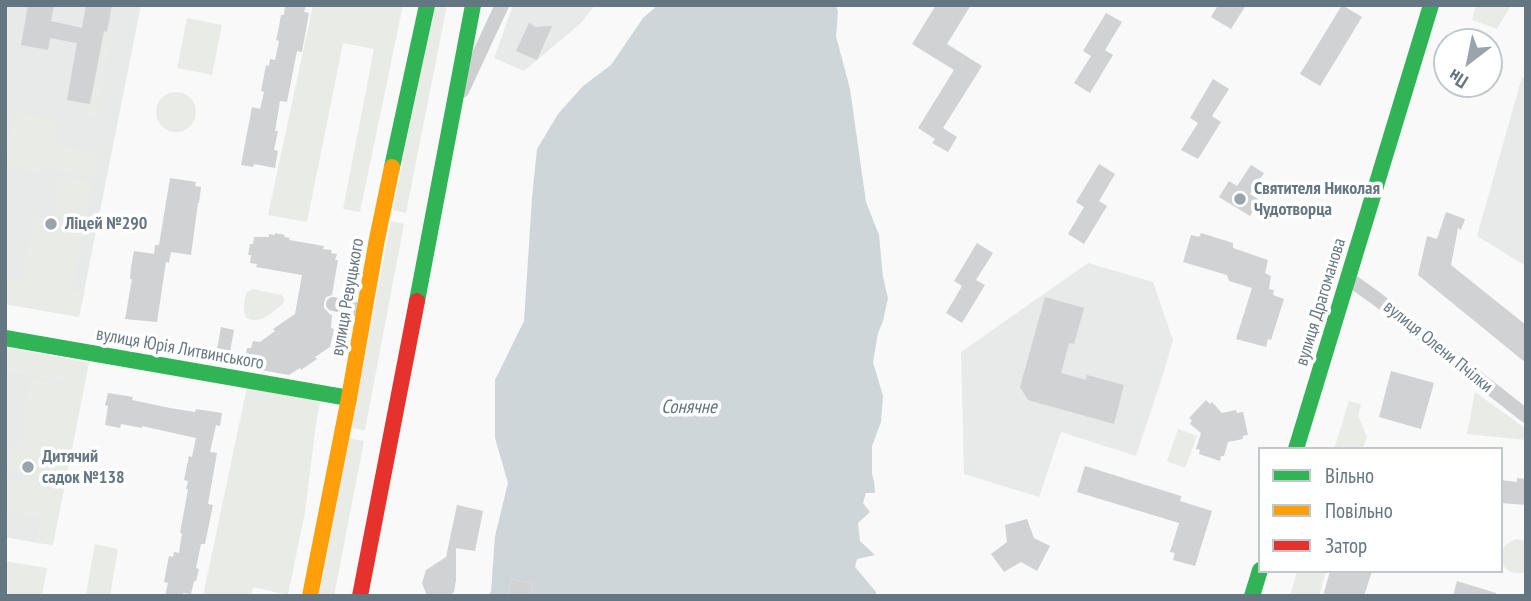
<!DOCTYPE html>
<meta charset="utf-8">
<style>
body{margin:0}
#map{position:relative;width:1531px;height:601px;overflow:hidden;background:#f9f9f9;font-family:"PT Sans Narrow",sans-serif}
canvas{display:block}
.frame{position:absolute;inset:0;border:7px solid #657683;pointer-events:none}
.legend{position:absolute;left:1258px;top:447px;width:245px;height:126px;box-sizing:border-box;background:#fff;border:2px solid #c1c8cd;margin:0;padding:9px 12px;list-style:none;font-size:21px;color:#657683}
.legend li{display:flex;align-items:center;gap:14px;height:35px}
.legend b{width:35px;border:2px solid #c1c8cd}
.north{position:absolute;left:1433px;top:28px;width:70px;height:70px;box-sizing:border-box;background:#fff;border:2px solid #c1c8cd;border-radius:50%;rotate:212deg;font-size:19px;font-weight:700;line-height:28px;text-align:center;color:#657683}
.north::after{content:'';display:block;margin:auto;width:24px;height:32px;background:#99a4ac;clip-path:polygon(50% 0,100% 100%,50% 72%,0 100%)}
</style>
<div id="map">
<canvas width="1531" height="601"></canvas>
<div class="frame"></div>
<ul class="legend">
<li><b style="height:9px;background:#30b455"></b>Вільно</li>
<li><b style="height:9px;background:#ff9f0a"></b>Повільно</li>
<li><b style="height:9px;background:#e5322d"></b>Затор</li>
</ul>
<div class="north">Пн</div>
</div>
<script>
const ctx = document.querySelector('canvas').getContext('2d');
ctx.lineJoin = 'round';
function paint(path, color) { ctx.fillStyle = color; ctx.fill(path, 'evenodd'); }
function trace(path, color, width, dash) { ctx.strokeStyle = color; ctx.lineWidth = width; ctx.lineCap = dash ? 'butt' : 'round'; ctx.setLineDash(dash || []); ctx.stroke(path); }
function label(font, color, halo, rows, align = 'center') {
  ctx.font = font + ' "PT Sans Narrow",sans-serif'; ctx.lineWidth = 7; ctx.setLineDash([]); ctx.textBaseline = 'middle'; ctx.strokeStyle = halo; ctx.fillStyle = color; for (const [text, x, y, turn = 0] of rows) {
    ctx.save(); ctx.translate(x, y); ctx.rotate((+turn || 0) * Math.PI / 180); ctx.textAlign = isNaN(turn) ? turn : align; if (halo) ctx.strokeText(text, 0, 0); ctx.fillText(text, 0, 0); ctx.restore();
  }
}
paint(new Path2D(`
 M5,5H141L79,317L5,304Z
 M513,5H595L581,23L524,71L494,58Z
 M1522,77L1526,79V266L1477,236Z
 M1088,263L1153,282L1173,340L1164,371L1136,456L1061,432L1039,497L964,474L961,352Z
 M5,369L66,381L37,543L5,537Z`), '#e8e9e9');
paint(new Path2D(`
 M313,5H403L360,212L343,209L374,49L343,43L307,222L268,215Z
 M434,5H447L406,213L393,210Z
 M1476,5H1511L1497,29L1472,20Z
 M187,18L222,25L212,75L177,68Z
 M104,31L113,34L95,118L87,116Z
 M156 112a20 20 0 1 1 40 0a20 20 0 1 1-40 0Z
 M14,112L55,120L59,126L56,144L100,154L95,178L40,167L38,174L5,168V159Z
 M59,176L93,183L85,223L52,217Z
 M33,217L85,227L72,291L84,293L79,317L5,304V279L21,281Z
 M391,221L404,224L365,430L351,428Z
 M253,289L281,295L284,298L283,304C272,312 261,325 246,318C243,310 243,298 248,291Z
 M5,347L89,363L53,545L37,543L41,519L5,512L7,478L47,486L55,449L45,448L40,476L6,470L11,442L20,443L30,378L65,384L66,381L5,369Z
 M247,387L314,400L320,403L316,423L305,512L288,595L253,587L251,596H203Z
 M1475,392L1526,429V440L1467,434Z
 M1349,401L1361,404L1358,416L1367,437L1363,449H1334Z
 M1178,429L1197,436L1185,468L1167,461Z
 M348,438L364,441L334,596H319Z
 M1516,539L1526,541V572C1500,580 1491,547 1516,539Z
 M95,544L118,549L110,596L86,594Z
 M5,561L47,568L42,596H20L5,593Z
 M1297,571H1326L1319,596H1290Z`), '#e8ebe6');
paint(new Path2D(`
 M658,5H836L838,12L836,36L850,89L866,202L879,235L883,277L888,298L883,321L878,333L873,362L883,396L881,422L872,446V474L874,481L875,493H866L863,503L870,512L858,523L860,541L875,555L857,559L855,567L876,592V596H530L533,584L512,579L508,596H488L491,592L495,536L508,483L495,438V380L524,321L532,198L537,149L558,114L583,86L611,65L643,18Z`), '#ced6d9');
paint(new Path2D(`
 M28,5H54L51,21L82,28L86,5H112L107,32L104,31L90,104L67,100L77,43L50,38L48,50L21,45Z
 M285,5H306L304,12L309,13L302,52L297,51L287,102L280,101L275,131H278L274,150L278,151L275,168L254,164L253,167L241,165L252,107L260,109L264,92L261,91L266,65L269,66L270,59L275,60L279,41L276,40L279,27L281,15H284Z
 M936,5H971L947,44L982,66L943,128L957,137L948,152L932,143L935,139L918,128L954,70L912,44Z
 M1218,5H1246L1231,29L1211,17Z
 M1342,5L1362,17L1320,86L1300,74Z
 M1106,13L1122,22L1105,50L1113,55L1090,93L1074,83L1091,56L1083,51Z
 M529,23L536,27L552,26L537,60L516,51Z
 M1213,79L1229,89L1212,116L1221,122L1198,159L1181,150L1198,123L1190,118Z
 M1099,164L1115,174L1099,201L1107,206L1084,244L1068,234L1084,207L1076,202Z
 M1251,165L1264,173L1250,194L1260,200L1250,216L1219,197L1229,181L1237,186Z
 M170,178L196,182L195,186L201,187L199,203H198L191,255L171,252L169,263L166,262L157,322L125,319L132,279H130L131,267L134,251L154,254L155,245H159Z
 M1446,212L1465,219L1461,230L1458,228L1451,265L1526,325V363L1418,275L1427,236L1437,239Z
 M275,233L285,235L284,237L290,238L289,240L324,246L323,249L332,250L331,253L337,254L335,260H338L332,295L326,297L324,303V308L329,313V314L332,315L331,328L334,329L330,347L315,357L317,359L301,370L300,368L289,375L255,369L256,366L248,365L249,358H245L247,348H251L253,341L260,342L275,331L273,329L295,314L302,275L256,267L257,264L250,263L251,255H248L250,244H253L254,237H269V234L275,235Z
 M1201,233L1233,243V248L1268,260L1265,273L1271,276L1269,289L1274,290L1273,295L1284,299L1271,340L1268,339L1266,347L1236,339L1252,288L1229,281L1227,275L1183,262L1191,235L1199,237Z
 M977,243L993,253L976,280L985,285L962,323L946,313L962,286L954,281Z
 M1045,297L1084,308L1074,344L1069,343L1061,373L1086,380L1087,375L1124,385L1114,424L1028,400L1020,387Z
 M221,327L234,330L230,352L217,349Z
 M1391,371L1434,383L1421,429L1379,417Z
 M108,393L133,397L132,400L170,408L195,412L196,409L222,413L220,426L216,425L210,452L217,453L208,504L213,505L205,544H201L196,568L199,569L196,581H194L191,594L183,593V596H165L168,583L164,582L169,556L173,557L174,552L179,553L182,533H180L188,489H186L188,481L184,480L189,456L192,457L196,438L142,426V428L121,424L120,428L105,425L108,406L105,405Z
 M1206,400L1210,404L1212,402L1222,413L1236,410L1237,413L1243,412L1248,435L1243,436V439L1228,442L1224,456H1221L1220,461L1199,454L1200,450L1196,449L1201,433L1190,424L1192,420L1189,418Z
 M1085,466L1181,496L1180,501L1212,511L1195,566L1173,560L1175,553L1170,552L1179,523L1077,492Z
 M1517,478L1526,479V505L1501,503V480L1517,482Z
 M457,505L483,511L475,551L456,548V580L454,592L449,596H427L422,583L426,570L446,557Z
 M1027,519L1034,538L1050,546L1037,571L1021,562L1004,572L991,554L1007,542L1005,525Z
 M1330,571H1372L1364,596H1323Z
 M512,579L533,584L530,596H508Z
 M1457,581L1496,593V596H1453Z`), '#d0d2d3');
trace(new Path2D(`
 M462,91L502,5
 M1349,279L1377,299L1526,416
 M333,304L365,311`), '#cecfd0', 14);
trace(new Path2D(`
 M392,167L427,5
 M417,301L473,5
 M5,338L349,398
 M1296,449L1431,5
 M1252,596L1260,570`), '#30b455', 16);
trace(new Path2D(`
 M310,596L349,398L377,239L392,167`), '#ff9f0a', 16);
trace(new Path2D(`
 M360,596L417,301`), '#e5322d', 16);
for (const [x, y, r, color] of [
 [1240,199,7,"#99a4ac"],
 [51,224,7,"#99a4ac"],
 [28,467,7,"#99a4ac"]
]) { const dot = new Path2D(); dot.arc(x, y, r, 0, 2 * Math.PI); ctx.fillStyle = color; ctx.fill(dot); trace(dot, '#fff', 2.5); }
label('bold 18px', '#657683', '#fff', [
 ["Святителя Николая",1254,189],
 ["Чудотворца",1254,210],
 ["Ліцей №290",65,224],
 ["Дитячий",42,457],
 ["садок №138",42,478]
], 'left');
label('18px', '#657683', '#fff', [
 ["вулиця Ревуцького",348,297,-80],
 ["вулиця Драгоманова",1321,302,-73],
 ["вулиця Олени Пчілки",1438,347,39],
 ["вулиця Юрія Литвинського",180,349,10]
]);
label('italic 19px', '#60757c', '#fff', [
 ["Сонячне",689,408]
]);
</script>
